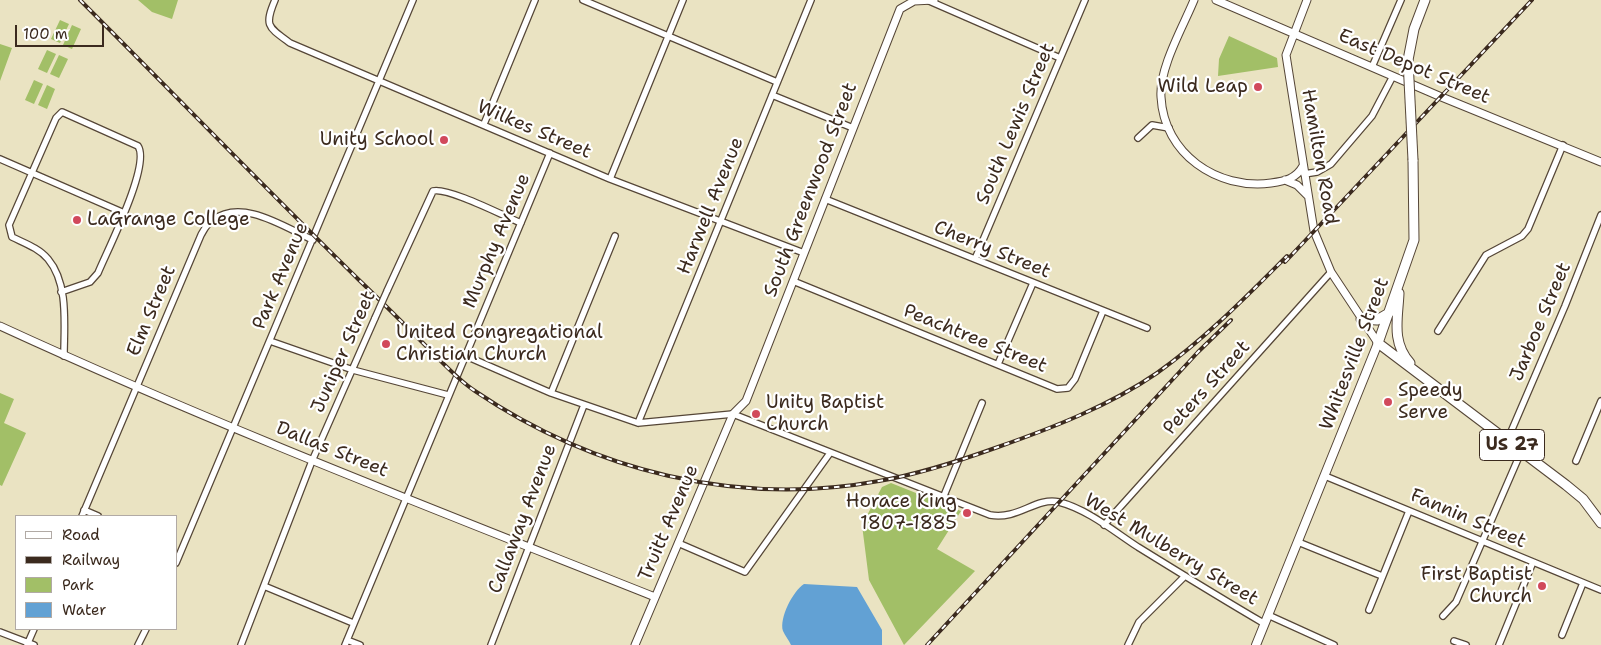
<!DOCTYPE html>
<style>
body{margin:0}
#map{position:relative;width:1601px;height:645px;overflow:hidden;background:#eae3c2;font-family:"Shantell Sans",sans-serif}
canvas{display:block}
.legend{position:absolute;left:15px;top:515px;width:162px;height:115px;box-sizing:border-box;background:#fff;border:1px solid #b1aaa5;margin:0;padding:6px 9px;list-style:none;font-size:15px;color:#3b2a1e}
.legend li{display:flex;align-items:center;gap:10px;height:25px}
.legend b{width:25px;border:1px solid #b1aaa5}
.scale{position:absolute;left:15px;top:25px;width:89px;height:22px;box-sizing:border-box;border:2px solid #3b2a1e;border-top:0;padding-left:6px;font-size:15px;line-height:18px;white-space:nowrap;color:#3b2a1e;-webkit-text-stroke:4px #fff;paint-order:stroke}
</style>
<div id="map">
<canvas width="1601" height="645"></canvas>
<ul class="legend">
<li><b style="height:6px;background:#fff"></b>Road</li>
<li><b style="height:6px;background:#3b2a1e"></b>Railway</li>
<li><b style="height:14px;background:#a2bf67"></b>Park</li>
<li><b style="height:14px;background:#62a1d4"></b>Water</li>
</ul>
<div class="scale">100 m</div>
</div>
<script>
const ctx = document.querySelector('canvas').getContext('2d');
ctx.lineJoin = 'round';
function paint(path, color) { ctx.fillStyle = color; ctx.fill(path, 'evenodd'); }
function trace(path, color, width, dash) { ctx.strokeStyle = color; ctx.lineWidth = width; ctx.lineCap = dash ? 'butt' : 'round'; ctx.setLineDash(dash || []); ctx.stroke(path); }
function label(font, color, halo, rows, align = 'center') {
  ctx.font = font + ' "Shantell Sans",sans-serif'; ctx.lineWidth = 4.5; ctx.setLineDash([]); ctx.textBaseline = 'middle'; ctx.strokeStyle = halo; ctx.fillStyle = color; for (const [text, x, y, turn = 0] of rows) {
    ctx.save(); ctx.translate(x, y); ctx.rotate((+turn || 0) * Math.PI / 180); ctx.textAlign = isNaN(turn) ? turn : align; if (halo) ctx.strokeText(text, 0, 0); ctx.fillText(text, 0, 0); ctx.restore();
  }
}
paint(new Path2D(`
 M138,0H178L172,19L152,12Z
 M60,20L69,24L60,43L51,39Z
 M72,25L81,29L72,49L63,45Z
 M1229,36L1277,58L1278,67L1218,76L1219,59Z
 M0,44L12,48L0,81Z
 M47,50L56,54L47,73L38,69Z
 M59,55L68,59L59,78L50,74Z
 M34,80L43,84L34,104L25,100Z
 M47,85L55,89L47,109L38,105Z
 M0,393L14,399L4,423L26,433L2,486L0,485Z
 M891,483L961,511L937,549L975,571L904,645L869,580L862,525L882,487Z`), '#a2bf67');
paint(new Path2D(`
 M804,584L857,587L882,630V645H791C789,640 785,636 783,631C779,618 793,591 804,584Z`), '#62a1d4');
const minor = new Path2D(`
 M275,0C264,26 268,27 290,43L610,179L804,253
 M583,0L777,82
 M927,0L1060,58
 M1372,67L1401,0
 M772,95L853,128
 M484,124L535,0
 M1138,138L1152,125L1169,128
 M0,159L124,213
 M1304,174L1317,172L1331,164L1372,116L1393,76
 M610,179L683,0
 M825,199L1147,328
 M975,259L1085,0
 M793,281L1057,389L1068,388L1075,379L1103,311
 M387,291L433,191C448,187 504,216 521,223
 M61,292L90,282L98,273C107,251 151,165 138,146L62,112L56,118L9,225L12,237C24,243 39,248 48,259C69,284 64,325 64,356
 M1438,331L1486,255L1522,236L1528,229L1563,145
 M270,341L353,370L448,395
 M466,356L551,393L638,423L733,414L990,515C1019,520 1035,497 1059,502C1087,509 1115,532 1138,547C1180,573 1222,599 1265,624
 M998,364L1033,283
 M551,393L615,236
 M638,423L811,0
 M1507,441L1565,306L1601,215
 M1576,461L1601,401
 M1325,476L1601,590
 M943,498L982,403
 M84,510L98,516
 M82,516L201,235C204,230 207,223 213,220C242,198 284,227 313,240
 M1104,525L1331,272
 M1298,542L1382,576
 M678,543L745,572L830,453
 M176,563L413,0
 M264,586L353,623
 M1369,610L1409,511
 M1268,615L1334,645
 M1443,616L1456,602L1521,452
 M0,632L34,645
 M1562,635L1583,583
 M347,640L360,645
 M1454,641L1466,645
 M27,645L34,629
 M138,645L146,629
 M241,645L312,461L375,318
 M345,645L550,153
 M491,645L584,405
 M1128,645L1139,622L1185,576
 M1499,645L1533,562`);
const tertiary = new Path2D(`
 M1194,0C1183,27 1159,68 1161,97C1164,154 1217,190 1271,183C1285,181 1296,179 1303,166
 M1216,0L1439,96L1601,162
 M1307,0L1286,55L1314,231L1331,272L1378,343
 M1285,180L1297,185L1307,195
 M0,326C215,425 436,510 655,597
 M635,645L733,414L746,401L900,9L914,1L934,0`);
const secondary = new Path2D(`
 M1256,645L1378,343`);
const trunk = new Path2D(`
 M1408,60L1414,29L1425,0
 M1413,160L1414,240L1378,343L1566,485L1583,499L1601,523
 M1399,293C1398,318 1391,342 1410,363
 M1361,319L1377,320L1389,313`);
trace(minor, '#554637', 8);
trace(tertiary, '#554637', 9);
trace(secondary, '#554637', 10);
trace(trunk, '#554637', 11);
trace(minor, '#fff', 5.5);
trace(tertiary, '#fff', 7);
trace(secondary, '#fff', 8);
trace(trunk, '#fff', 9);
const rail = new Path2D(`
 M80,0C173,93 265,188 359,280C382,302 404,324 427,347C442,362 457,379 475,391C593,471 737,507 879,481C920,474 959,461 998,447C1052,428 1109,406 1157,373C1205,339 1246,297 1287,256
 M1285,262L1532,0
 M927,645L1198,352L1231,320`);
trace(rail, '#3b2a1e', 4);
trace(rail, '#fff', 2, [5.5]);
const minorBridge = new Path2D(`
 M375,318L387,291`);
const trunkBridge = new Path2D(`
 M1408,60L1413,160`);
trace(minorBridge, '#554637', 8, []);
trace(trunkBridge, '#554637', 11, []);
trace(minorBridge, '#fff', 5.5);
trace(trunkBridge, '#fff', 9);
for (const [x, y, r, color] of [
 [1258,87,5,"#d1495b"],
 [444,140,5,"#d1495b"],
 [77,220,5,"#d1495b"],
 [386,344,5,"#d1495b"],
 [1388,402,5,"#d1495b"],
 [756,414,5,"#d1495b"],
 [967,513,5,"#d1495b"],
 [1542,586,5,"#d1495b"]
]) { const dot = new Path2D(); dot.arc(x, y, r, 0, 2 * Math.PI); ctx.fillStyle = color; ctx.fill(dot); trace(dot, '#fff', 2); }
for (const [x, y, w] of [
 [1512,445,65]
]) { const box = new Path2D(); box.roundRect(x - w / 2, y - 15.5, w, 31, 4); ctx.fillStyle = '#fff'; ctx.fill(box); trace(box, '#3b2a1e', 1); }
label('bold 18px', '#3b2a1e', null, [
 ["US 27",1512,445]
]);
label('19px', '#3b2a1e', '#fff', [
 ["East Depot Street",1414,67,23],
 ["South Lewis Street",1016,124,-67],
 ["Wilkes Street",534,130,23],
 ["Hamilton Road",1319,157,80],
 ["South Greenwood Street",811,190,-69],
 ["Harwell Avenue",711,206,-68],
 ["Murphy Avenue",497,241,-67],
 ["Cherry Street",992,250,22],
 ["Park Avenue",281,276,-67],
 ["Elm Street",152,311,-67],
 ["Jarboe Street",1541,322,-67],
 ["Peachtree Street",975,339,22],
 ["Juniper Street",344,352,-66],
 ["Whitesville Street",1355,354,-69],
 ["Peters Street",1207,388,-48],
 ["Dallas Street",332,450,22],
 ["Callaway Avenue",523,519,-69],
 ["Fannin Street",1468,519,23],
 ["Truitt Avenue",669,523,-67],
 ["West Mulberry Street",1171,550,31]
]);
label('19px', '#3b2a1e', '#fff', [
 ["Wild Leap",1248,87],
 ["Unity School",434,140],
 ["LaGrange College",87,220,"left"],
 ["United Congregational",396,333,"left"],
 ["Christian Church",396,355,"left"],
 ["Speedy",1398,391,"left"],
 ["Serve",1398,413,"left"],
 ["Unity Baptist",766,403,"left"],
 ["Church",766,425,"left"],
 ["Horace King",957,502],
 ["1807-1885",957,524],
 ["First Baptist",1532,575],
 ["Church",1532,597]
], 'right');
</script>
